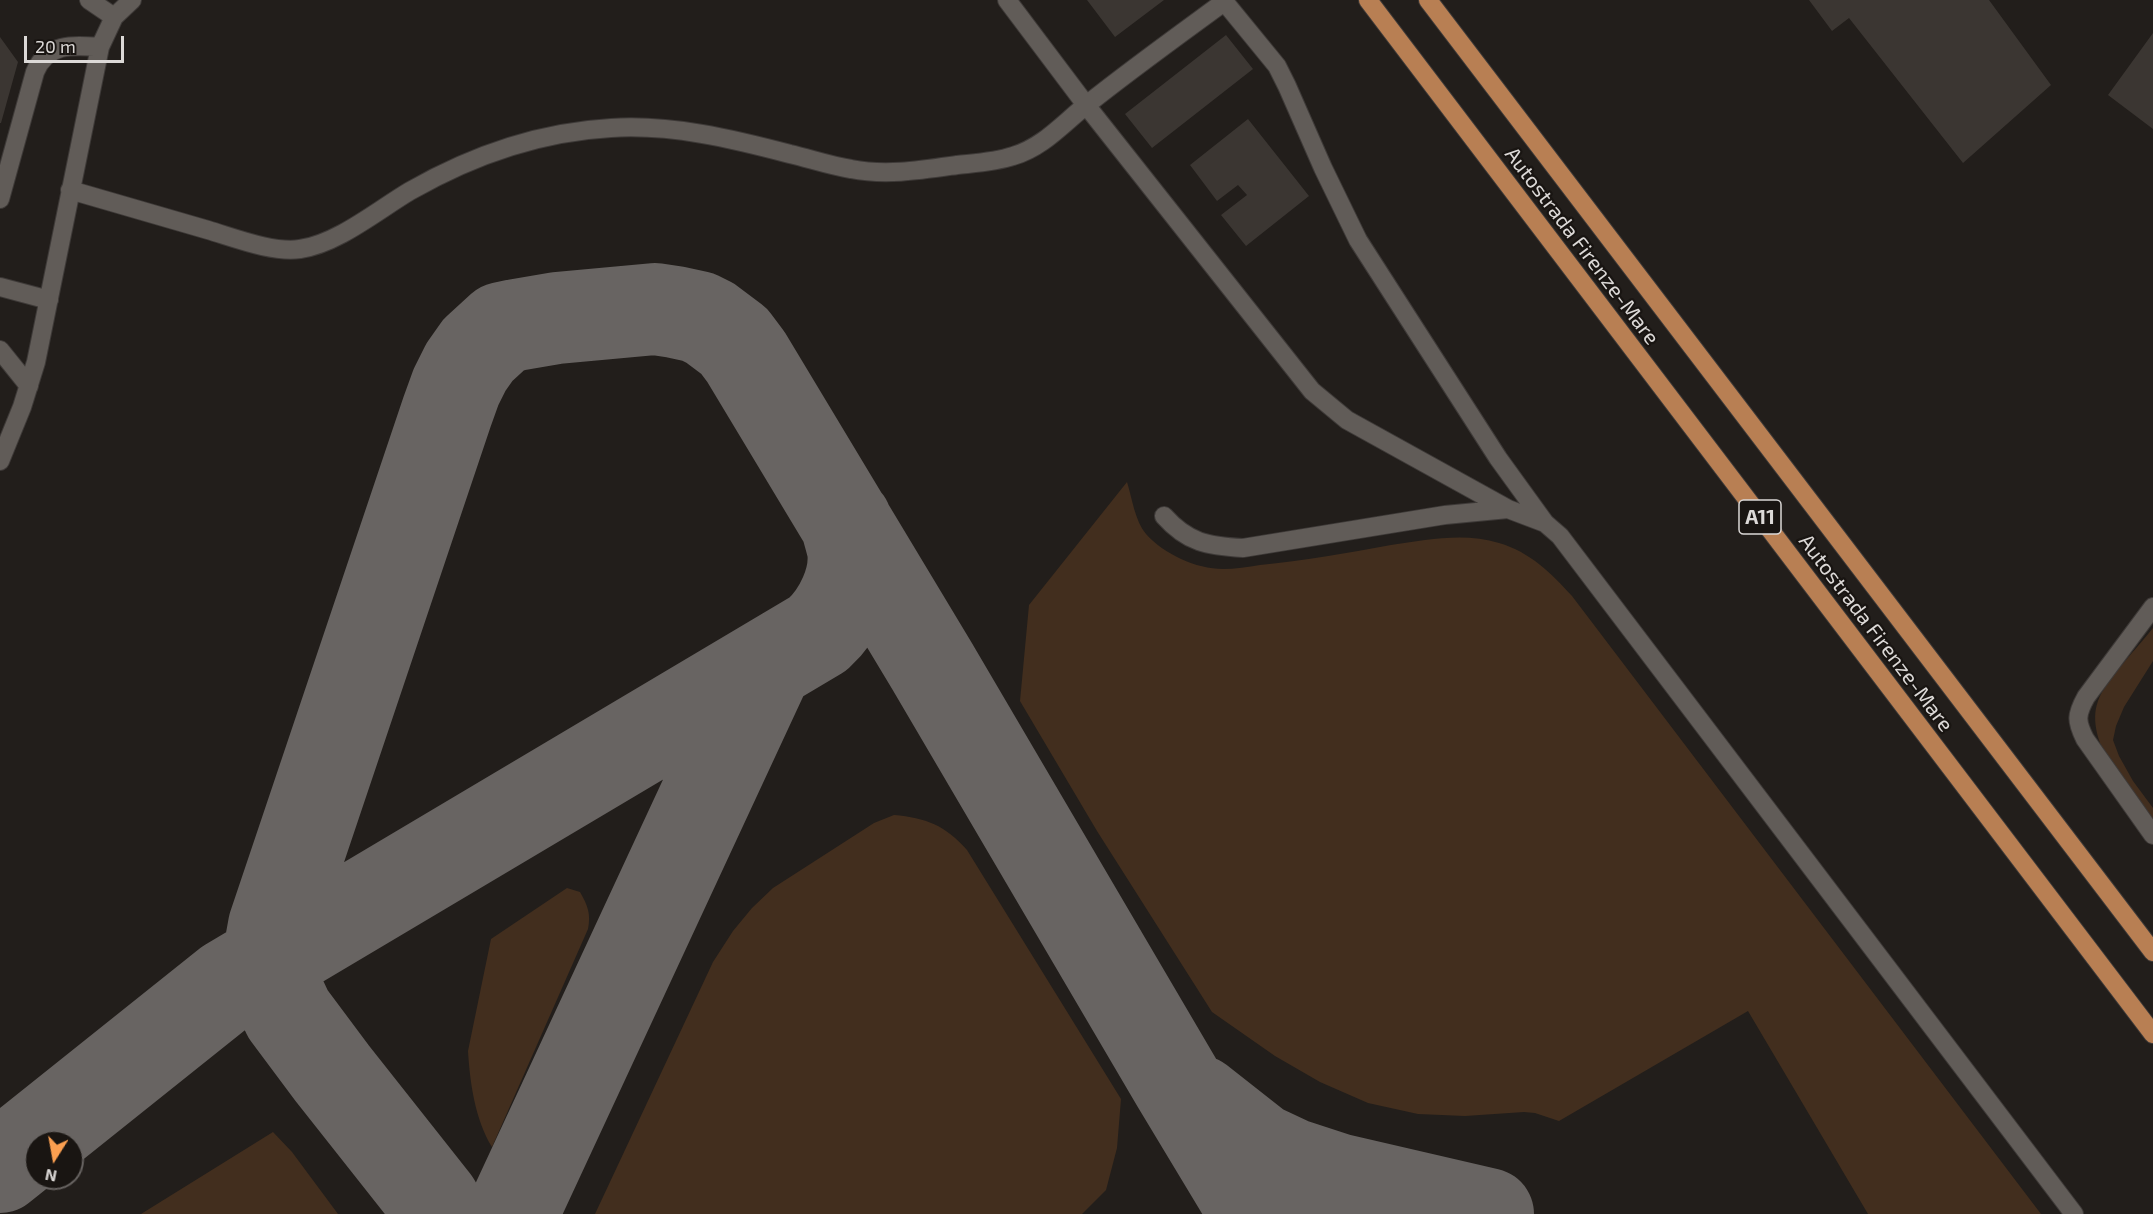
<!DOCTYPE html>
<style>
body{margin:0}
#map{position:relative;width:2153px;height:1214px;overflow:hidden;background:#221e1b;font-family:"Exo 2",sans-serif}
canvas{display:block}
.north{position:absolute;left:24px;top:1130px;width:60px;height:60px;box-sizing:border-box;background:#191512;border:2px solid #676361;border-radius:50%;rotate:191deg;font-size:16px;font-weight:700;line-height:24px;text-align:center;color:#dcd9d7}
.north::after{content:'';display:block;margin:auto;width:21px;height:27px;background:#fb9f50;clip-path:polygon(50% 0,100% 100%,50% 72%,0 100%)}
.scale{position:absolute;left:24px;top:36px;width:100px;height:27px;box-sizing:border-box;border:3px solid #dcd9d7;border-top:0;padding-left:8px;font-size:18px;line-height:21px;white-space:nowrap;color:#dcd9d7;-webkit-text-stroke:4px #191512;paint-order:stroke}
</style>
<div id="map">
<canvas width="2153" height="1214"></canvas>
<div class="north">N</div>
<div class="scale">20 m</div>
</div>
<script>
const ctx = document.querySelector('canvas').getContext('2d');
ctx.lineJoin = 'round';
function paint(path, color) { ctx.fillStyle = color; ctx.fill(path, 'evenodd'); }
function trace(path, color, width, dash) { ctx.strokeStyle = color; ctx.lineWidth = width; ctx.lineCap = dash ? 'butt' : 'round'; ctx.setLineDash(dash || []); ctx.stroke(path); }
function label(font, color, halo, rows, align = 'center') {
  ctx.font = font + ' "Exo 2",sans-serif'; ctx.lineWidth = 4.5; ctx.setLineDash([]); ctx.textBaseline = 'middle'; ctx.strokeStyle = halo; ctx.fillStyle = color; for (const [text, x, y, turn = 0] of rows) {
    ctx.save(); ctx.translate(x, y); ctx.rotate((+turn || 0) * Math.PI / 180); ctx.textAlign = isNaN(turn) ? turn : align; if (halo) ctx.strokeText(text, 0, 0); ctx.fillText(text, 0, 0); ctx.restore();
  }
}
paint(new Path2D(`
 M1127,482C1132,498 1135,521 1146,534C1164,554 1196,569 1223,569C1235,569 1248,567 1260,565C1303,561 1347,553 1391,545C1426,540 1464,532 1499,543C1530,552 1551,573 1572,596L2041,1214H1868L1748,1011L1559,1121L1535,1113L1524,1112L1465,1116L1418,1114L1368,1103L1320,1082L1275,1056L1212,1012L1097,831L1020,701L1029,605Z
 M2153,628V661L2124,707L2116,726L2113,740L2119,756L2133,781L2153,808V827C2131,795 2083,742 2098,701C2105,681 2139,646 2153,628Z
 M894,815C926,818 945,825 967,850L1121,1099L1117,1148L1106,1190L1082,1214H595L713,962L733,931L752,908L773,888L874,823Z
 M567,888L580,892C588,906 591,914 588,929L492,1147C475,1119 470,1083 468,1051L491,939Z
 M273,1132L292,1152L338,1214H141Z`), '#422e1e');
trace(new Path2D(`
 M1198,1101L1259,1149L1291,1164L1337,1179L1488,1214
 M0,1167L229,984L818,634C840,614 857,579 853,549C851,540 848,531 846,522
 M441,1214L434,1202L332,1073L288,1014L273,982L270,948L274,926L447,412L456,387L466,367L478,350L502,328L516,325L557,318L655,309L675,312L698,317L710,323L734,341L746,357L932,666L1177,1083L1256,1214
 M512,1214L767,665`), '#686462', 92);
paint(new Path2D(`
 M1087,0H1164L1115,37Z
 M1809,0H1989L2051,85L1963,163L1849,18L1832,31Z
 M2153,33V129L2108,95Z
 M1226,35L1253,69L1152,148L1125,114Z
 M0,37L18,62L1,123H0Z
 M1248,119L1309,196L1246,246L1221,215L1247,195L1238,185L1217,201L1190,165Z`), '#3b3632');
const lane = new Path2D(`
 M89,0L114,17
 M1007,0L1086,105L1312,391L1347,420L1508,509L1545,523L1560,536L2074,1214
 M1223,0L1277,66L1287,86L1323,168L1358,240L1498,458L1545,523
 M70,190C116,203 162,217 208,230C235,238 273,253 300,249C337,244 378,210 410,191C473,155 539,132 611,128C671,124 733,139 790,154C811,159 831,166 851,169C886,176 922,170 957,165C975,163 995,162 1013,156C1044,147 1064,122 1089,103C1133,68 1179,35 1224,2
 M0,199L35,72C47,43 72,45 100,47
 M0,287L49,300
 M0,350L29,386
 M0,461L22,407L36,362L100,47L114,17L132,0
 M1164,516C1188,543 1208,546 1243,548L1445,515L1508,509`);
const street = new Path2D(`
 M2153,607L2086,697C2076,715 2076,721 2085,739L2153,835`);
const highway = new Path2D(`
 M1368,0L2153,1034
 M1428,0L2153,952`);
trace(lane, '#3e3a38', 20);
trace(street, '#3e3a38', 20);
trace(highway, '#3e3a38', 20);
trace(lane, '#615c58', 18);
trace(street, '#615c58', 18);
trace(highway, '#b87f53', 18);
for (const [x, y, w] of [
 [1760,517,42]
]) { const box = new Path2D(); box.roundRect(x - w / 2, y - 17, w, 34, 4.5); ctx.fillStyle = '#191512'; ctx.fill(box); trace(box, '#dcd9d7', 1.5); }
label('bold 20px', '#dcd9d7', null, [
 ["A11",1760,517]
]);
label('21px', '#dcd9d7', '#191512', [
 ["Autostrada Firenze-Mare",1582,246,53],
 ["Autostrada Firenze-Mare",1876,633,53]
]);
</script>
